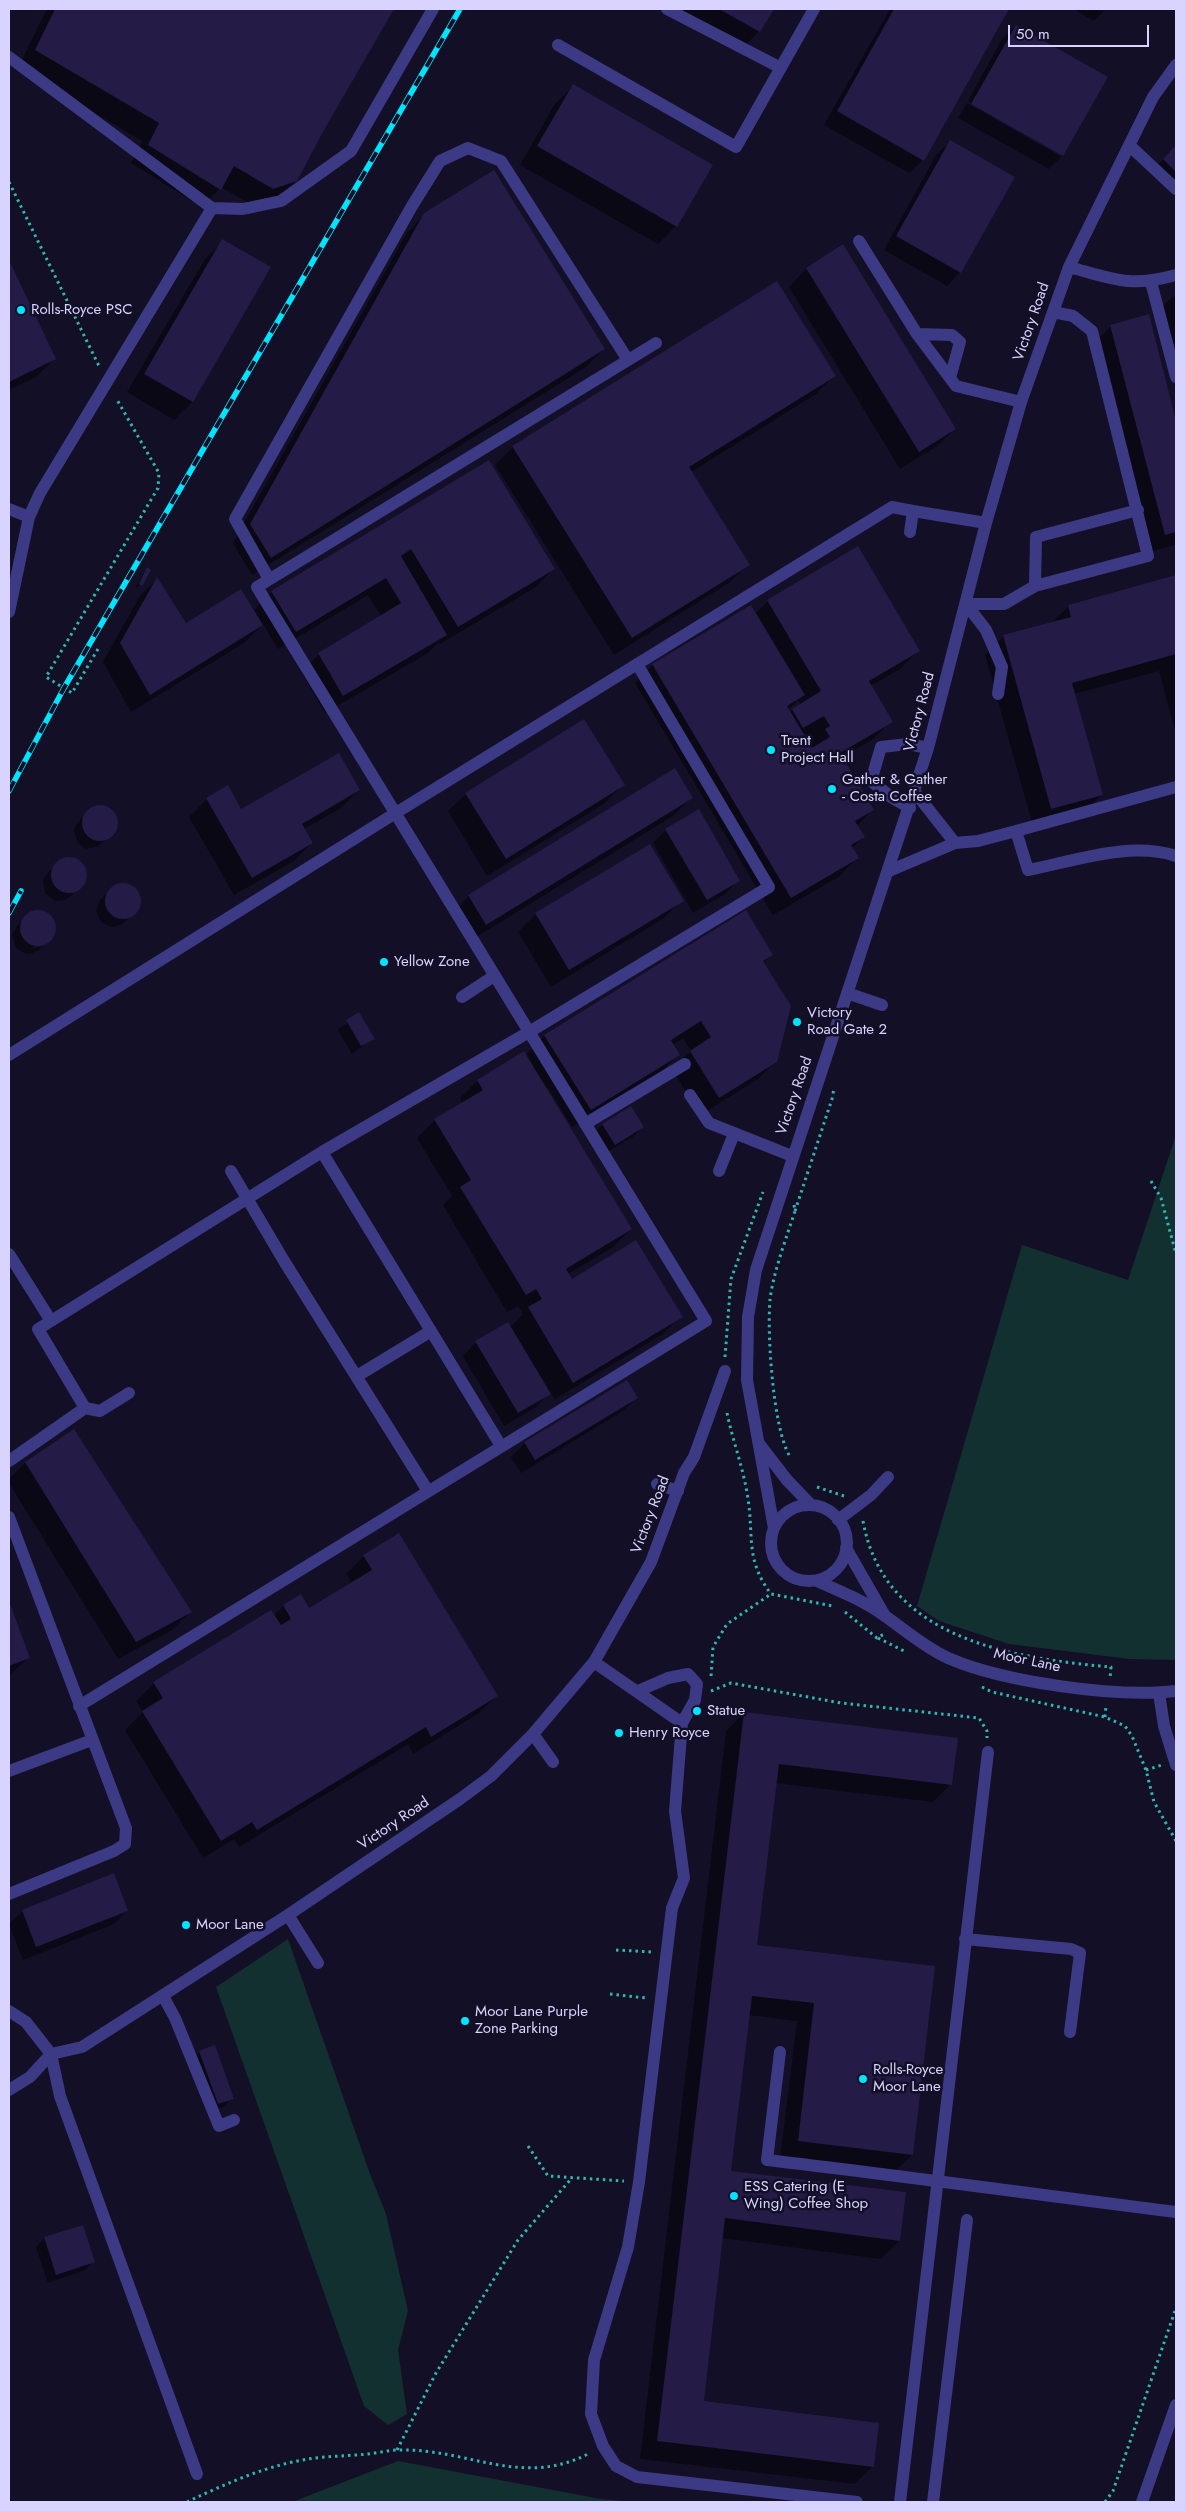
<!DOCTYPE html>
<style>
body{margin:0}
#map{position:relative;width:1185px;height:2511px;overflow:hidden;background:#130f26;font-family:Jost,sans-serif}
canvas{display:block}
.frame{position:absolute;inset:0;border:10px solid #d9d4ff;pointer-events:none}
.scale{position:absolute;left:1008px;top:25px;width:141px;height:22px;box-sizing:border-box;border:2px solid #d9d4ff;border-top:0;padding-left:6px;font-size:15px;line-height:18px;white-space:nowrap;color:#d9d4ff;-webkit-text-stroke:4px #130f26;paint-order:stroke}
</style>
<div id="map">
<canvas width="1185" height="2511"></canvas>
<div class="frame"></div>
<div class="scale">50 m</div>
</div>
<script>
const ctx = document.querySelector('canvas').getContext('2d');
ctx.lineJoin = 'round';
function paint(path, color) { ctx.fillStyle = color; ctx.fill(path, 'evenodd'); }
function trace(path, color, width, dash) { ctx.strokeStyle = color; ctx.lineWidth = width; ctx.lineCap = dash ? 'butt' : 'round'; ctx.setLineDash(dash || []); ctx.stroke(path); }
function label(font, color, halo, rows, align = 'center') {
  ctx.font = font + ' Jost,sans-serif'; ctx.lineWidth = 5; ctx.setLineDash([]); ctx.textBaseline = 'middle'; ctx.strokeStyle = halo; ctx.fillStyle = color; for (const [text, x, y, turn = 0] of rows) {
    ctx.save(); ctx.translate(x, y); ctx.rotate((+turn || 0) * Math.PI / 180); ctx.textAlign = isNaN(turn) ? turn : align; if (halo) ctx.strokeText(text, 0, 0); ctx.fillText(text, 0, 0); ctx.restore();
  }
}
paint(new Path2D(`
 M1176,1135V1660L1130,1659L1009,1644L939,1621L917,1606L1022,1245L1128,1280Z
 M288,1939L370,2174L386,2214L408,2311L398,2350L407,2414L388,2425L364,2406L216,1987Z
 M398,2461L601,2499L632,2502H292Z`), '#12302f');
paint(new Path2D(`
 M47,9H392L322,129L296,180L277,199L254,206L221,187L202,207L131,163L142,141L18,68Z
 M670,9H772L759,31L742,49Z
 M890,9H1007L923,160L909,173L824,125Z
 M1073,9H1106L1094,21Z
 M1016,26L1106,77L1062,156L1049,169L958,118L967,103L1060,156V153L968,101L1002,39Z
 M573,86L711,166L676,226L658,244L520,165L555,104Z
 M950,142L960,272L947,286L884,250L936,155Z
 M1176,146V197L1150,173Z
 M425,214L604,349L586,367L252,575L233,543L407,233Z
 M223,241L269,268L192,402L174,420L127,392L205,259Z
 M843,246L955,429L937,446L900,469L789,287L806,269Z
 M9,263L54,359L36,377L9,390Z
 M1176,294V387L1157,312Z
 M1148,315L1176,426V545L1148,552L1093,344L1111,326Z
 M834,376L816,394L691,472L748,564L730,582L614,655L495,465L513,447Z
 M489,462L553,569L536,587L440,644L439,642L428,653L325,713L301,672L319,654L381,616L368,595L278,649L263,624L244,643L131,712L103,662L140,596L157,579L185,625L253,611L272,592Z
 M148,569L141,585L135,588L144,573Z
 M1176,576V734L1159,671L1074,694L1101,795L1084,813L1033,826L985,655L1003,637L1051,623L1069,606Z
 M768,601L918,651L900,669L870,686L891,721L873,739L841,758L872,810L857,826L863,837L852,848L857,858L840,876L773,915L635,683L653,665L755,614ZM798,700L801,705L790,712L788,710ZM805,733L812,744L810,746L803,734Z
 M623,785L605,803L487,876L448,811L466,794Z
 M227,787L241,811L359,790L341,808L304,829L312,843L294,861L234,895L189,817L207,799Z
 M691,798L673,816L468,942L451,914L469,896Z
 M103,806L108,808L115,816V829L99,846L86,849L78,843L74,831L75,826L90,809Z
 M666,830L739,880L725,894L693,913L653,843Z
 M63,859H74L82,865L85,876L80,887L71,896L65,900L55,901L45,893L43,880L49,871Z
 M121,884L133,888L139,899L136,912L121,925L111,927L101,922L96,911L100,900L110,890Z
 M682,900L664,918L551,987L518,932L536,914Z
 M41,911L51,917L54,931L45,944V942L33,947L34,949L44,945L39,950L30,954L24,953L16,948L12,935L18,925L27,916Z
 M772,955L763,963L776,1061L758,1079L700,1115L672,1069L691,1051L683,1038L673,1045L679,1054L661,1072L572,1127L548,1088L546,1089L631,1229L613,1247L568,1274L572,1281L681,1316L663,1334L555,1399L550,1392L536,1407L504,1426L463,1356L476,1342L510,1327L523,1314L518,1306L507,1312L443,1205L452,1196L417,1138L435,1120L463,1104L460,1098L477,1081L526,1055L545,1035Z
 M359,1014L373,1038L352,1054L338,1030Z
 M602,1125L642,1127L634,1136L606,1153L594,1133Z
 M636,1398L623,1411L521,1473L511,1457L525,1443Z
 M74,1430L190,1612L172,1630L118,1659L9,1483V1479L25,1463Z
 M364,1556L497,1695L479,1713L413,1754L408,1744L239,1847L234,1839L203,1858L125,1730L143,1712L136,1701L154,1683L274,1616L283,1606L300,1596L309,1610L352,1583L346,1574Z
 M9,1605L28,1658L9,1676Z
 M744,1713L951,1784L933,1802L775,1783L756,1946L934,1968L912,2155L894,2172L780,2159L797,2021L748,2015L730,2172L905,2193L899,2241L881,2259L722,2238L703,2402L873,2466L855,2484L640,2459L726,1731Z
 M127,1910L114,1924L23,1960L9,1924L23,1911Z
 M200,2052L232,2098L223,2107L209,2112L191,2061Z
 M45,2238L94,2261L85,2270L48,2283L36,2247Z`), '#0007');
paint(new Path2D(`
 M55,9H394L324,130L297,181L273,189L234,166L221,190L148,145L159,123L35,50Z
 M719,9H774L760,32Z
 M894,9H1009L924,161L837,111Z
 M1016,25L1108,77L1063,156L971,104Z
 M573,84L713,165L677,227L537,146Z
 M950,140L1015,177L961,273L896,236Z
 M1176,145V172L1163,159Z
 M494,170L605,349L271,558L250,524L424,213Z
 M222,239L271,267L193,402L144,374Z
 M843,244L956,429L919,452L806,268Z
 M9,260L56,359L9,382Z
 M777,281L836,376L689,467L750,565L632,638L512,446Z
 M1149,314L1176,421V532L1165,535L1110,325Z
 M489,460L555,569L458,627L411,549L401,556L447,635L343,696L318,653L401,603L386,578L296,632L271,591Z
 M858,546L920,651L869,681L893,722L840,753L874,810L855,821L865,837L851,845L859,858L791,898L652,664L751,605L805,695L787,706L812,748L830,737L825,729L830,726L824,716L803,728L792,709L821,691L767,600Z
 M147,567L151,570L142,586L139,584Z
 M1176,575V654L1072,683L1103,795L1051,809L1003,635L1071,617L1068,605Z
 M157,577L186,623L241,589L263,625L150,695L120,643Z
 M584,719L625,785L506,859L465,793Z
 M339,753L360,790L302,824L313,843L252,878L206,798L228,785L241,809Z
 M675,768L693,798L486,925L468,895Z
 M82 823a18 18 0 1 1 36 0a18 18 0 1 1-36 0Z
 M699,809L740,881L707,900L665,829Z
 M650,844L684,901L569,970L535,913Z
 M51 875a18 18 0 1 1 36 0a18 18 0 1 1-36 0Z
 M105 901a18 18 0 1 1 36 0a18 18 0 1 1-36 0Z
 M746,910L773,955L763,961L791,1006L777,1062L719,1098L690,1051L711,1037L701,1021L671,1040L680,1055L591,1110L544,1035Z
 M20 928a18 18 0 1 1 36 0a18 18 0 1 1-36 0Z
 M359,1012L375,1039L361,1046L346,1020Z
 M524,1051L632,1229L566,1269L572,1279L636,1240L683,1317L573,1383L528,1307L542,1299L536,1289L526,1295L460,1187L471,1180L434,1119L483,1090L477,1080Z
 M631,1106L644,1127L615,1145L602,1124Z
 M508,1322L551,1394L518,1413L475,1341Z
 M627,1380L638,1398L535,1460L524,1442Z
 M74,1429L192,1612L136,1642L25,1462Z
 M399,1533L498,1696L431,1737L426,1727L257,1830L252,1822L221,1841L142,1711L163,1698L153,1682L271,1610L281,1625L291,1619L283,1605L301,1594L309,1608L372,1570L363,1555Z
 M9,1601L30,1658L9,1666Z
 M744,1712L958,1738L952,1785L779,1764L757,1945L935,1966L913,2155L798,2141L814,2003L752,1996L731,2171L906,2192L900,2241L725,2218L704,2401L879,2423L874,2467L657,2441Z
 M114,1873L128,1911L36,1947L22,1910Z
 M215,2045L234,2099L218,2104L199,2051Z
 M83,2225L95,2262L56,2275L44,2237Z`), '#241b47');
trace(new Path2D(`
 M9,182L99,366
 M98,649L72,693L46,677L158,488L159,473L116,398
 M1151,1181L1161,1198L1176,1254
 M795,1211L832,1099L834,1088
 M725,1357L731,1279L763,1192
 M727,1413C733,1442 744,1470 748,1499C754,1537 745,1559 771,1594L833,1606
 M789,1455C773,1426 767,1334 770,1300C773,1273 787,1236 795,1211L794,1205
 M817,1487L844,1496
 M863,1521C884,1639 1011,1658 1111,1667L1110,1678
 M845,1612L877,1638L884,1634
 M878,1638L904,1651
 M711,1676L713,1647L727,1624L771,1594
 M982,1687L992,1692L1105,1717L1125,1726L1132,1736L1146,1770L1154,1802L1176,1841
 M711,1691L731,1683L841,1703L979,1718L987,1731V1738
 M1105,1717L1106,1706
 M1146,1770L1162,1765
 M616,1950L652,1952
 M610,1994L646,1998
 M528,2146L548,2176L624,2181
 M397,2450L436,2373L518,2240L571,2179
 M187,2502C225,2484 265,2466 308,2459C327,2456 348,2456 368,2454C378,2453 388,2450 398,2450C469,2448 521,2489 590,2453
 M1105,2502L1113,2491L1176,2308`), '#2fb8b0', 3, [2.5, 4]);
trace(new Path2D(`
 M667,9L781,68
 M558,45L736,147L814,9
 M9,57L212,208L243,209L281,201L351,151L433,9
 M1129,145L1176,189
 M859,241L917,334L956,386L1021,402
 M1069,267C1113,279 1129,288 1176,275
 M1151,282L1176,377
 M917,334L952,335L960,342L950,378
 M9,509L29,517
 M910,532L913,511L986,523
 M269,579L235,519L412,206L440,161L468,148L501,161L628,360
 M1035,586L1036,537L1138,510
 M966,604H1004L1035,586L1148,556L1092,331L1073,316L1053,312
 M966,604L986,630L1002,667L998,694
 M9,612L29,517L40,493L212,208
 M914,791L955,843L978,841L1016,831L1028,870C1075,861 1129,841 1176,856
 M910,808L891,797L871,781L881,747L908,744L928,748
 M1016,831L1176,787
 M889,871L955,843
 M847,993L882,1005
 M462,997L494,976
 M9,1055L394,814L892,507L913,511
 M690,1095L709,1123L792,1156
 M585,1124L685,1064
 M322,1152L501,1446
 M231,1171L284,1261L428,1491
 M719,1171L734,1134
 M9,1254L51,1321L322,1152L529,1032L769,887L637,664
 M357,1376L431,1331
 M85,1408L100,1411L129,1393
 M760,1445L787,1480L811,1505
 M9,1461L85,1408L38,1329L51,1321
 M657,1484L678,1491
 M771 1543a38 38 0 1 1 76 0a38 38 0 1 1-76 0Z
 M9,1517L126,1828L125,1844L114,1851L9,1894
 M838,1520L871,1495L888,1477
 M774,1528L747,1380L748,1317L756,1270L928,748L986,523L1021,402L1069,267L1153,97L1176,65
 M846,1548L885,1616
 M817,1581C840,1591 864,1601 885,1616C905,1630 924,1647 948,1658C1003,1682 1116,1698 1176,1691
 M594,1662L682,1723
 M638,1691L668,1678L688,1674L697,1684L695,1700L682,1723L675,1811L684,1878L672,1908L639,2182L628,2247L594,2360L591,2414L603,2446L616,2466L637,2477L857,2502
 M1159,1693L1164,1726L1176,1765
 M79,1706L706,1321L257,587L656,343
 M533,1734L553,1762
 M9,1771L92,1740
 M288,1915L318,1963
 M965,1939L1071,1949L1080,1953L1070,2032
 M163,1996L175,2018L219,2126L234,2120
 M9,2011L26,2022L51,2054L60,2096L197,2474
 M780,2052L767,2160C904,2176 1040,2195 1176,2212
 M9,2090L30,2077L51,2054L82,2047L288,1915L460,1799L491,1776L533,1734L594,1662L651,1562L684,1473L694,1457L725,1371
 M900,2502L988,1752
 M933,2502L967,2220
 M1142,2502L1176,2405`), '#3d3a85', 12);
const rail = new Path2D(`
 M9,791L64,688L460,9
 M9,913L21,891`);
trace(rail, '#00e5ff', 5.5);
trace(rail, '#130f26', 4, [11]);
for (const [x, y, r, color] of [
 [21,310,5,"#00e5ff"],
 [771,750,5,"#00e5ff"],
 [832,789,5,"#00e5ff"],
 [384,962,5,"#00e5ff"],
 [797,1022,5,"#00e5ff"],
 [697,1711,5,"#00e5ff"],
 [619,1733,5,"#00e5ff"],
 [186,1925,5,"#00e5ff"],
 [465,2021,5,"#00e5ff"],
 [863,2079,5,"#00e5ff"],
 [734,2196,5,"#00e5ff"]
]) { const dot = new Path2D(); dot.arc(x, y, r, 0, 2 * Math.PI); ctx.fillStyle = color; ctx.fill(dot); trace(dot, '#130f26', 2); }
label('15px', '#d9d4ff', '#130f26', [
 ["Rolls-Royce PSC",31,310],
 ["Trent",781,741],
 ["Project Hall",781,758],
 ["Gather & Gather",842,780],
 ["- Costa Coffee",842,797],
 ["Yellow Zone",394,962],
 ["Victory",807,1013],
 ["Road Gate 2",807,1030],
 ["Statue",707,1711],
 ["Henry Royce",629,1733],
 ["Moor Lane",196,1925],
 ["Moor Lane Purple",475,2012],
 ["Zone Parking",475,2029],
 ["Rolls-Royce",873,2070],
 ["Moor Lane",873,2087],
 ["ESS Catering (E",744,2187],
 ["Wing) Coffee Shop",744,2204]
], 'left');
label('15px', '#d9d4ff', '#130f26', [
 ["Victory Road",1032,322,-71],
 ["Victory Road",920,712,-75],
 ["Victory Road",795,1096,-71],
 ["Victory Road",651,1515,-69],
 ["Moor Lane",1027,1661,12],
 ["Victory Road",394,1824,-34]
]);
</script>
